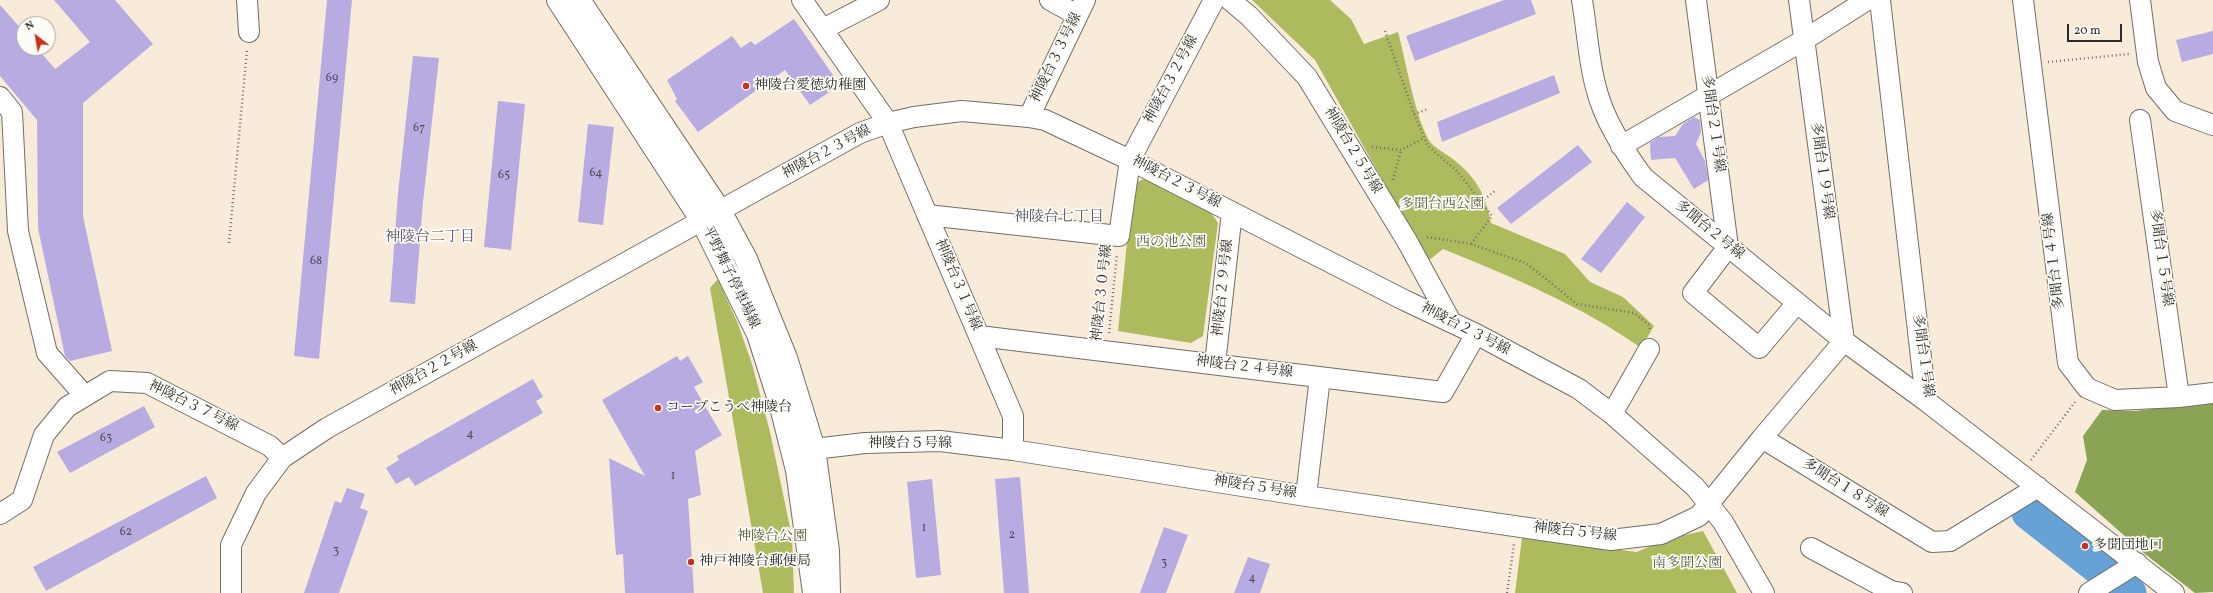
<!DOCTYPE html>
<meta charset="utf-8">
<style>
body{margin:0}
#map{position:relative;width:2213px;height:593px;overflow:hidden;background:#f8ebd9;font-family:Vollkorn,serif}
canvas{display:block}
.north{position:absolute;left:16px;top:16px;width:40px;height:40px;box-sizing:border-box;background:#fdfcf7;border:1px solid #a9a8a5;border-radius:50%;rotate:329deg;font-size:11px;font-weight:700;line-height:16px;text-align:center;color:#2b2b2b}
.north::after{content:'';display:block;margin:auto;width:14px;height:18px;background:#c8321e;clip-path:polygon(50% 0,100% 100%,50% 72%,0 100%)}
.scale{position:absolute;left:2067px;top:24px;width:55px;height:18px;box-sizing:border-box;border:2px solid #2b2b2b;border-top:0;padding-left:5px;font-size:12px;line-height:14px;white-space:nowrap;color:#2b2b2b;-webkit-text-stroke:3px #fdfcf7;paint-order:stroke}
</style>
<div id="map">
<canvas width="2213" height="593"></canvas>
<div class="north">N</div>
<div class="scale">20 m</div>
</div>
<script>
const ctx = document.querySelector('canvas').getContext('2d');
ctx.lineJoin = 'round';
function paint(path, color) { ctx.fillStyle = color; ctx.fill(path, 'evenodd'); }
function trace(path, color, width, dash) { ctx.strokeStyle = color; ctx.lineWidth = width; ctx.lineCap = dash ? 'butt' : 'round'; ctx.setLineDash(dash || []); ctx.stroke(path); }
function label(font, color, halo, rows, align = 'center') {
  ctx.font = font + ' Vollkorn,"Noto Serif JP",serif'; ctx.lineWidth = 3.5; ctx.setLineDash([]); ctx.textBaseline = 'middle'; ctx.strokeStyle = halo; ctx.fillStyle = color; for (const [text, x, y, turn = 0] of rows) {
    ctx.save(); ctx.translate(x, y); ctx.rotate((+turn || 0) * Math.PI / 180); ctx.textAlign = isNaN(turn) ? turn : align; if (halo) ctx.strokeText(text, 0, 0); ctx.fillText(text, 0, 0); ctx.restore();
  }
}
paint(new Path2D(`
 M1252,0H1330L1351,19L1364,44L1398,32C1405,57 1416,124 1431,143C1437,149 1446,154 1453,159C1477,178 1485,194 1491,223L1565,254L1590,282L1623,297L1654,326L1641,348C1580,305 1512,277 1443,249L1428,261L1315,60Z
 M1146,178L1210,211L1218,223L1203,336L1191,343L1118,331L1133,184Z
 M718,279L738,324L752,364L770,432L792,537L794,593H763L710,288Z
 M1703,531L1737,593H1515L1522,538L1637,552L1667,539Z`), '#adbb5e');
paint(new Path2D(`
 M2213,402V592L2195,593L2145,554L2075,492L2087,460L2083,436L2102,410L2135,411Z`), '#8aa355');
trace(new Path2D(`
 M2028,513L2130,593`), '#66a2d6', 33);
paint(new Path2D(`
 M54,0H115L153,44L83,103V216L112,351L70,361L65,356L38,228L37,120L0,76V5L24,32V48H37L55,69L90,42Z
 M327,0H352L319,359L294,356Z
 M1504,0H1531L1536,14L1415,61L1406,36Z
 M794,19L840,85L810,105L785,70L698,132L675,101L677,99L667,80L732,36L741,48L751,41L755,45Z
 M2213,31V54L2182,62L2176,40Z
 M413,56L439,58L423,202L415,304L390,302L398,193Z
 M1554,75L1560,93L1442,142L1437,122Z
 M498,101L525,104L511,250L484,247Z
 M1694,117L1700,120L1701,132L1696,144L1705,161L1708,180L1694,189L1675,158L1651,160L1650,143L1659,137L1675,136L1683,124Z
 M588,124L614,127L603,225L578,222Z
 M1578,145L1592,162L1511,224L1497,208Z
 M1627,202L1645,217L1601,273L1581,259Z
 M677,356L680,361L688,356L703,382L694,387L722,435L695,451L701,495L688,499L694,593H625L623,554L616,555L609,458L645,476L602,400Z
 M533,379L543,397L536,401L543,413L415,486L409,477L396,484L386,468L399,460L397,456Z
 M144,406L155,427L70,473L57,452Z
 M206,476L217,498L46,591L33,567Z
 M1020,477L1029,593H1004L995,479Z
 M932,479L941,575L916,578L907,482Z
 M347,488L365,494L360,508L368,511L339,593H304L335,501L341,503Z
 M1164,527L1188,535L1166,593H1140Z
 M1248,557L1270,564L1260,593H1234Z`), '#b8abe1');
const minor = new Path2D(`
 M247,0L249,32
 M802,0L888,123L1013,416V450
 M1050,0L1077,15
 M1230,0L1249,16L1307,77L1407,241L1450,320
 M1582,0C1588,35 1589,75 1603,109C1613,134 1627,155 1643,177L1844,341L1926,401L2174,593
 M1696,0L1728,247L1693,293L1759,348L1797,303
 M1799,0L1844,341L1762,438L1932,542L1950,541L2038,487
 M1880,0L1926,401
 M2023,0L2068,363L2087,388L2115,400L2179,397L2213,393
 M2140,0L2148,62L2156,88L2175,111L2213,125
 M823,29L879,0
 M0,97L12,112L18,231L47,353L85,396
 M1029,117L1085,0
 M2140,120L2179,397
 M1621,146L1804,40L1867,0
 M927,215L1119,236L1130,160L1214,0
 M979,336L1443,392L1476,334
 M1215,364L1232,212
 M1612,414L1649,349
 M799,455L814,449L865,443L940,441L1013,450L1306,496L1611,540L1661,534L1699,516L1762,438
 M1306,496L1320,377
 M0,514L22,500L44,435L67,407L110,381L147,383L270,446L282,458
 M1811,548L1891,591L1902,593
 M231,593V545L256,493L282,458L327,428L860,133L888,123L914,117L962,111L1029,117L1045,120L1130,160L1404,300L1476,334L1579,389L1612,414L1695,487L1723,522L1764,593
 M2089,593L2137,563`);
const major = new Path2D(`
 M558,0L702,221L758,334L780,403L797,470L814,593
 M579,0L720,211L746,259L786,358L814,449L828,551L829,593`);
trace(minor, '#736e68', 22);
trace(major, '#736e68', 24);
trace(new Path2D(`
 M1385,31L1414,114L1428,146L1458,172L1492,216L1471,244
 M2048,62L2129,54
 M1414,114L1428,109
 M1372,147L1401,150L1424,138
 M1393,180L1401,150
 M1481,202L1496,190
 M1427,237L1471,244L1526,263L1577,304L1634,313L1649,325L1650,331
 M229,243L247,50
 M1109,333L1117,254
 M2031,460L2075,402
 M1507,593L1514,544`), '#736e68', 2.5, [1, 3]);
trace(minor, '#fff', 20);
trace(major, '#fff', 22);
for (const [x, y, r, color] of [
 [746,86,4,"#c8321e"],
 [658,408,4,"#c8321e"],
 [2085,546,4,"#c8321e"],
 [691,562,4,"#c8321e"]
]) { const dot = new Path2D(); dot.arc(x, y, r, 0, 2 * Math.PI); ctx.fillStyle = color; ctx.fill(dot); trace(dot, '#fdfcf7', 1.5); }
label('12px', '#4e4b58', null, [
 ["69",332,79],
 ["67",419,129],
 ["64",596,174],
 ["65",504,176],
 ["68",316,262],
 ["4",470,435],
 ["63",106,439],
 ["1",673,477],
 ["1",924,529],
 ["62",126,533],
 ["2",1012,536],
 ["3",336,552],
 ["3",1164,564],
 ["4",1252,579]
]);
label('14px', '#2b2b2b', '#fdfcf7', [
 ["神陵台３３号線",1057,58,-64],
 ["神陵台３２号線",1172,80,-62],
 ["多聞台２１号線",1712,124,82],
 ["神陵台２５号線",1352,151,59],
 ["神陵台２３号線",827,153,-28],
 ["多聞台１９号線",1821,171,82],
 ["神陵台２３号線",1176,183,27],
 ["多聞台２号線",1709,231,39],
 ["多聞台１５号線",2160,258,82],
 ["多聞台１４号線",2055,261,-97],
 ["平野舞子停車場線",730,278,64],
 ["神陵台３１号線",957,285,67],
 ["神陵台２９号線",1224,288,-84],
 ["神陵台３０号線",1103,293,-84],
 ["神陵台２３号線",1465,330,27],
 ["多聞台１号線",1922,356,82],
 ["神陵台２４号線",1244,368,7],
 ["神陵台２２号線",434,369,-29],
 ["神陵台３７号線",193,407,26],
 ["神陵台５号線",910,444],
 ["神陵台５号線",1255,488,9],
 ["多聞台１８号線",1845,489,32],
 ["神陵台５号線",1575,533,6]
]);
label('14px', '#2b2b2b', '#fdfcf7', [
 ["神陵台愛徳幼稚園",754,86],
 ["コープこうべ神陵台",666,408],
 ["多聞団地口",2093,546],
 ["神戸神陵台郵便局",699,562]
], 'left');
label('14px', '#585d3d', '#fdfcf7', [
 ["多聞台西公園",1442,205],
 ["西の池公園",1171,243],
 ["神陵台公園",772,537],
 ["南多聞公園",1687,564]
]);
label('15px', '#5c586b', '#fdfcf7', [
 ["神陵台七丁目",1059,218],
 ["神陵台二丁目",430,238]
]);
</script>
